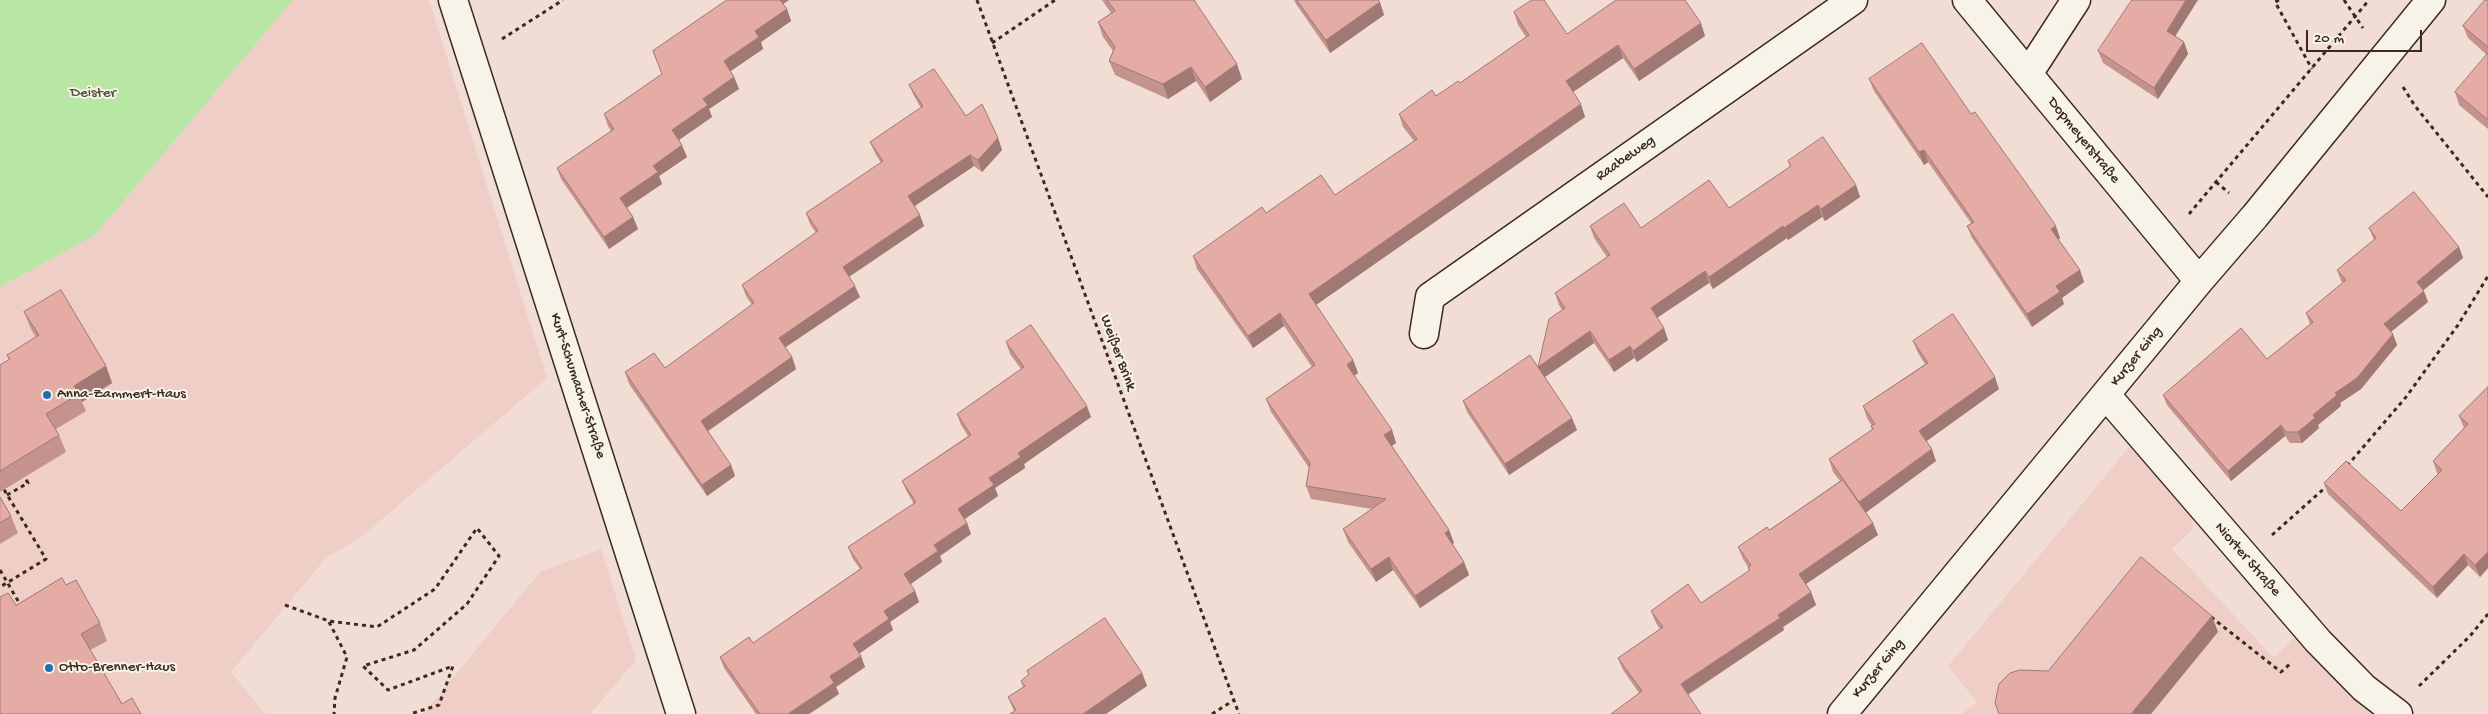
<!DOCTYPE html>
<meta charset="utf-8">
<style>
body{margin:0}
#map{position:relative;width:2488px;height:714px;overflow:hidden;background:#f2ddd4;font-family:"Gochi Hand",sans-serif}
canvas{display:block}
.scale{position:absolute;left:2306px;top:30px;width:116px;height:22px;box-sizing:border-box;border:2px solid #3b2a1e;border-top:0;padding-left:6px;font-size:15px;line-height:18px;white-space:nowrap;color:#3b2a1e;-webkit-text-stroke:4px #f7f3e8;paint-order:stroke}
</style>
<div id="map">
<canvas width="2488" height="714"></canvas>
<div class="scale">20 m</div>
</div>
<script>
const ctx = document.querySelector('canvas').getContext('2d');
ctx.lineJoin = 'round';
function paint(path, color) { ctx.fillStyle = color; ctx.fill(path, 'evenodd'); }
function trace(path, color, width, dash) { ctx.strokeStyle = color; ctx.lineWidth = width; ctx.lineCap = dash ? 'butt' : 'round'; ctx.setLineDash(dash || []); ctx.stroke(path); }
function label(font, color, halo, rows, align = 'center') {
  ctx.font = font + ' "Gochi Hand",sans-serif'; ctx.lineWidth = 4; ctx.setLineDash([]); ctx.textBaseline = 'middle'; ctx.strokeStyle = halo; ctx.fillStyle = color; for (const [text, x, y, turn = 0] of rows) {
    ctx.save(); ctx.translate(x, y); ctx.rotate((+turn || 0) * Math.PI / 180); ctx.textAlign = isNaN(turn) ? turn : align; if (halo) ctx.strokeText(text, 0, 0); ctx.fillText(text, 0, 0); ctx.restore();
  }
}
paint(new Path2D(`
 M293,0H429L547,378L360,538L326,558L231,672L265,714H0V287L95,235Z
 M2131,445L2192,516L2193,529L2172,549L2274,658L2296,636L2337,679L2375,714H1962L1977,702L1948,666Z
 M601,549L636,660L590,714H423L540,572Z`), '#eecec6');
paint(new Path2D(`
 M0,0H293L95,235L0,287Z`), '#b7e6a5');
const minor = new Path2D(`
 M453,0L681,714
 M1967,0L2199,281
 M2028,74L2076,0
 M1424,334L1430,297L1853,0
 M2106,395L2318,641L2364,688L2398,714
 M1842,714L2199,281L2255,216L2431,0`);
trace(minor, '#3b2a1e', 31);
trace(new Path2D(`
 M977,0L1239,714
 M2279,0L2275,2L2312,69
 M2344,0L2363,28
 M502,39L563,0
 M992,43L1055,0
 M2403,87L2415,106L2488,197
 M2216,182L2229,193
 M2189,214L2369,0
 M2347,466L2406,397L2458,325L2488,276
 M0,483L46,559L0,587
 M7,495L28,483L23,474
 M2272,535L2327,486
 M0,570L21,606
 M285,605L329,621L377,627L435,589L477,528L499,556L467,604L414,650L363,666L388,690L453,666L439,705L410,714
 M2211,617L2281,672L2292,662
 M329,622L347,657L335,698L334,714
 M2419,686L2470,636L2488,614
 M1212,714L1234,700`), '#3b2a1e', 3, [4, 4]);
trace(minor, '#f7f3e8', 28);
paint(new Path2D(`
 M727,0H789L783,4L787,9L791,21L761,42L763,49L730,71L734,77L739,89L709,109L712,117L679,140L687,157L659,176L662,184L627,208L633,217L638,229L609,249L561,179L557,168L611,131L608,126L604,114L662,74L653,51Z
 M1102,0H1194L1242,79L1210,102L1196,81L1168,99L1115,75L1109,61L1113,51L1103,37L1098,22L1111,13Z
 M1294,0H1378L1384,15L1330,53L1296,4Z
 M2488,0V129L2459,105L2455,92L2487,55L2468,38L2463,26Z
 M1514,12L1567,34L1705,36L1639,81L1623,58L1573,92L1585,117L1316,305L1353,360L1358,373L1354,376L1392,430L1396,443L1392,446L1449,530L1454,543L1452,544L1464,562L1469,575L1420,608L1393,570L1376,582L1348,542L1343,529L1372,509L1311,499L1306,486L1309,468L1271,412L1266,399L1312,367L1284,326L1253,348L1197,269L1193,256L1266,213L1335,195L1414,141L1403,127L1399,114L1436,96L1460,83L1526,37L1518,25Z
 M2175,37L2184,42L2188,54L2158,99L2103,63L2098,51Z
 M1869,79L1971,114L2060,238L2058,240L2080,270L2084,282L2062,298L2064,304L2032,327L1972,238L1967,226L1971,223L1928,162L1924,165L1874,91Z
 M909,85L966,116L998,138L1002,150L982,172L974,166L914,206L924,226L849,277L860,297L785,347L792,357L796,369L708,431L731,465L735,476L707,496L629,384L625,372L665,368L752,305L746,296L742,285L816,233L810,224L806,213L881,163L875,153L870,142L921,108L914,96Z
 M1788,161L1856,185L1860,197L1825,221L1822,217L1788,240L1787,238L1713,289L1709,283L1657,318L1664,328L1668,340L1637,362L1634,358L1614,372L1594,343L1545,377L1577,430L1509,475L1467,412L1463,401L1538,367L1562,310L1559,305L1555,293L1607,257L1594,238L1590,226L1641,228L1729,208L1790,167Z
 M2369,228L2459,247L2463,258L2423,290L2428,302L2391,332L2397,345L2361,389L2340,403L2341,406L2318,425L2319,428L2302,443H2290L2285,436L2231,481L2167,405L2163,395L2267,359L2310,324L2306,313L2343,283L2341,281L2337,270L2374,240Z
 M24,312L106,366L112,383L82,402L86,411L56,429L59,435L66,452L0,492V365L9,360L7,355L36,337L31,329Z
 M1913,341L1999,389L1926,441L1936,461L1866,512L1878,535L1806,584L1811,592L1816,605L1783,627L1784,630L1688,695L1639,693L1623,670L1618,658L1660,629L1656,623L1651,611L1701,603L1749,571L1748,568V567L1743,559L1738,547L1769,530L1840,481L1833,472L1829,459L1872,430L1871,426H1872L1867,418L1863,406L1925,364L1918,353Z
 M1006,342L1091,417L1024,464L1025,468L995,488L998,496L964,519L967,523L971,534L940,556L942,562L910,584L915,591L919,602L890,622L893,630L859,654L865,667L836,687L839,694L809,714H756L724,668L720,657L753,643L860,569L853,559L848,547L914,504L907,492L902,481L968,436L961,425L957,414L1021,369L1010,354Z
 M2488,387V568L2480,577L2468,565L2437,598L2328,494L2324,483L2401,511L2438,474L2437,473L2433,461L2464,428L2459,416Z
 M0,497L11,516L18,533L0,544Z
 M66,585L100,623L107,641L90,650L122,704L0,714L16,605Z
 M1027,671L1142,673L1147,686L1014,711L1008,697L1023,687L1021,681L1029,675Z`), '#c5938e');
paint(new Path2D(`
 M778,0H789L780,6Z
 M2186,0H2198L2171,43L2167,31Z
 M1380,2L1384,15L1330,53L1326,40Z
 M787,9L791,21L761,42L763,49L728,73L724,61L755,31Z
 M1701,23L1705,36L1639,81L1634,69Z
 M2184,42L2188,54L2158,99L2154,88Z
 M1618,45L1623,58L1570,94L1566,81Z
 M1237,64L1242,79L1210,102L1205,87Z
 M1191,67L1196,81L1168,99L1163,84Z
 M734,77L739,89L709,109L712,117L676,142L672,130L703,99Z
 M1581,104L1585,117L1313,307L1309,294Z
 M998,138L1002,150L982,172L978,160Z
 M682,145L687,157L659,176L662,184L624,209L620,198L653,166Z
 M1924,150L1928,162L1924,165L1919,152Z
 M970,155L974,166L912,208L908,196Z
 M1856,185L1860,197L1825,221L1821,209Z
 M1818,205L1822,217L1788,240L1784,228Z
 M920,215L924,226L847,278L843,267Z
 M633,217L638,229L609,249L604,237Z
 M1783,226L1787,238L1713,289L1709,277Z
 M2056,226L2060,238L2056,242L2051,229Z
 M2459,247L2463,258L2420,293L2417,282Z
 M2080,270L2084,282L2062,298L2064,304L2032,327L2027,314L2056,286Z
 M1705,271L1709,283L1655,319L1651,308Z
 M855,286L860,297L783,349L779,338Z
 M2424,291L2428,302L2388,334L2384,324Z
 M1280,313L1284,326L1253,348L1248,336Z
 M1664,328L1668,340L1637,362L1633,351Z
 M1590,331L1594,343L1542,379L1538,367Z
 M2393,334L2397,345L2361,389L2340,403L2341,406L2318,425L2319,428L2302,443L2298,432L2313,415Z
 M1630,346L1634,358L1614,372L1609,360Z
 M792,357L796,369L705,433L701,421Z
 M1353,360L1358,373L1351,378L1347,365Z
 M106,366L112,383L82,402L79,394L74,386Z
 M1995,377L1999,389L1924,443L1919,431Z
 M1087,406L1091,417L1024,464L1025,468L995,488L998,496L962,521L958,509L989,478L1018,453Z
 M1572,418L1577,430L1509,475L1505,464Z
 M2281,425L2285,436L2231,481L2228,471Z
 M1392,430L1396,443L1389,448L1384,435Z
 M1932,449L1936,461L1864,514L1859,502Z
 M731,465L735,476L707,496L702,485Z
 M967,523L971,534L940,556L942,562L908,586L904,574L934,545Z
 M1873,523L1878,535L1803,586L1799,574Z
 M1449,530L1454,543L1449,546L1445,533Z
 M2488,552V568L2480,577L2475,565Z
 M2464,554L2468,565L2437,598L2433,587Z
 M1389,557L1393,570L1376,582L1371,569Z
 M1464,562L1469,575L1420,608L1415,596Z
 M915,591L919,602L890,622L893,630L857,655L853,644L884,611Z
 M1811,592L1816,605L1783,627L1784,630L1685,696L1681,684Z
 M2212,616L2218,632L2151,714H2131Z
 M861,656L865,667L836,687L839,694L809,714H788L830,676Z
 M1142,673L1147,686L1106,714H1083Z`), '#a07874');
const building = new Path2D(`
 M727,0H780L787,9L755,31L759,37L724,61L734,77L703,99L708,105L672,130L682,145L653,166L658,172L620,198L633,217L604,237L557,168L614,129L604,114L662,74L653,51Z
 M1107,0H1194L1237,64L1205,87L1191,67L1163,84L1109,61L1115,47L1098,22L1115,11Z
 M1297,0H1378L1380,2L1326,40Z
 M1532,0H1544L1567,34L1616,0H1685L1701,23L1634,69L1618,45L1566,81L1581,104L1309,294L1353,360L1347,365L1392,430L1384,435L1449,530L1445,533L1464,562L1415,596L1389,557L1371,569L1343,529L1386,499L1306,486L1310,463L1266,399L1315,365L1280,313L1248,336L1193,256L1262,207L1266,213L1321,175L1335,195L1417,139L1399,114L1432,90L1436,96L1458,81L1460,83L1529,35L1514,12Z
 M2132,0H2186L2167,31L2184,42L2154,88L2098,51Z
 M2485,0H2488V47L2463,26Z
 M1922,43L1971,114L1975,112L2026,183L2056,226L2051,229L2080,270L2056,286L2060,292L2027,314L1967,226L1974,222L1924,150L1919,152L1869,79Z
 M2488,53V120L2455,92Z
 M934,69L966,116L982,104L998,138L978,160L970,155L908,196L920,215L843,267L855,286L779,338L792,357L701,421L731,465L702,485L625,372L654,353L665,368L754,303L742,285L818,231L806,213L883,161L870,142L923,106L909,85Z
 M1823,137L1856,185L1821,209L1818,205L1784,228L1783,226L1709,277L1705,271L1651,308L1664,328L1633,351L1630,346L1609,360L1590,331L1538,367L1572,418L1505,464L1463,401L1530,355L1538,367L1549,319L1565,308L1555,293L1610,255L1590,226L1624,203L1641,228L1709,180L1729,208L1791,166L1788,161Z
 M2414,192L2459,247L2417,282L2424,291L2384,324L2393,334L2357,378L2335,393L2337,395L2313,415L2315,418L2298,432H2286L2281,425L2228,471L2163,395L2241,328L2267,359L2313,322L2306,313L2346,280L2337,270L2376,238L2369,228Z
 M61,290L106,366L74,386L79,394L46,414L59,435L0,471V365L10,359L7,355L39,335L24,312Z
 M1953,314L1995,377L1919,431L1932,449L1859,502L1829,459L1873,429L1871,426L1875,424L1863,406L1928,363L1913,341Z
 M1031,325L1087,406L1018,453L1021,457L989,478L994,485L958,509L967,523L934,545L938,551L904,574L915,591L884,611L889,619L853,644L861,656L830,676L834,683L788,714H760L720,657L749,637L753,643L862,568L848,547L916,502L902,481L971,435L957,414L1024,367L1006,342Z
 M2488,387V552L2475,565L2464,554L2433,587L2324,483L2346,461L2401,511L2442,470L2433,461L2468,424L2459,416Z
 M1843,480L1873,523L1799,574L1811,592L1778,615L1780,618L1681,684L1701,714H1611L1642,691L1618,658L1663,627L1651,611L1688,584L1701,603L1750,570L1748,568L1751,565L1738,547L1767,527L1769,530Z
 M0,497L11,516L0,523Z
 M2141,557L2212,616L2131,714H1999L1995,703L1999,684L2010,673L2020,670L2048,671Z
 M62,578L66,585L76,580L100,623L81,634L122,704L132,698L141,714H0V597L8,593L16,605Z
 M1105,618L1142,673L1083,714H1010L1016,710L1008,697L1025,686L1021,681L1029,674L1027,671Z`);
paint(building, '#e5aba5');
trace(building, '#a07874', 1);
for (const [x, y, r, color] of [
 [47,395,5,"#1f6fb2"],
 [49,668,5,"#1f6fb2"]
]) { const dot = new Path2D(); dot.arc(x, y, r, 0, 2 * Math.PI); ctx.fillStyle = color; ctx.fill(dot); trace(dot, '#f7f3e8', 2); }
label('15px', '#545039', '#f7f3e8', [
 ["Deister",93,94]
]);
label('15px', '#3b2a1e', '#f7f3e8', [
 ["Dopmeyerstraße",2083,141,51],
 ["Raabeweg",1626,159,-35],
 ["Weißer Brink",1117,353,70],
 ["Kurzer Ging",2137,357,-51],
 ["Kurt-Schumacher-Straße",577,386,72],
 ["Niorter Straße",2247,560,49],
 ["Kurzer Ging",1879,669,-50]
]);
label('15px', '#3b2a1e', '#f7f3e8', [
 ["Anna-Zammert-Haus",57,395],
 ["Otto-Brenner-Haus",59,668]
], 'left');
</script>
